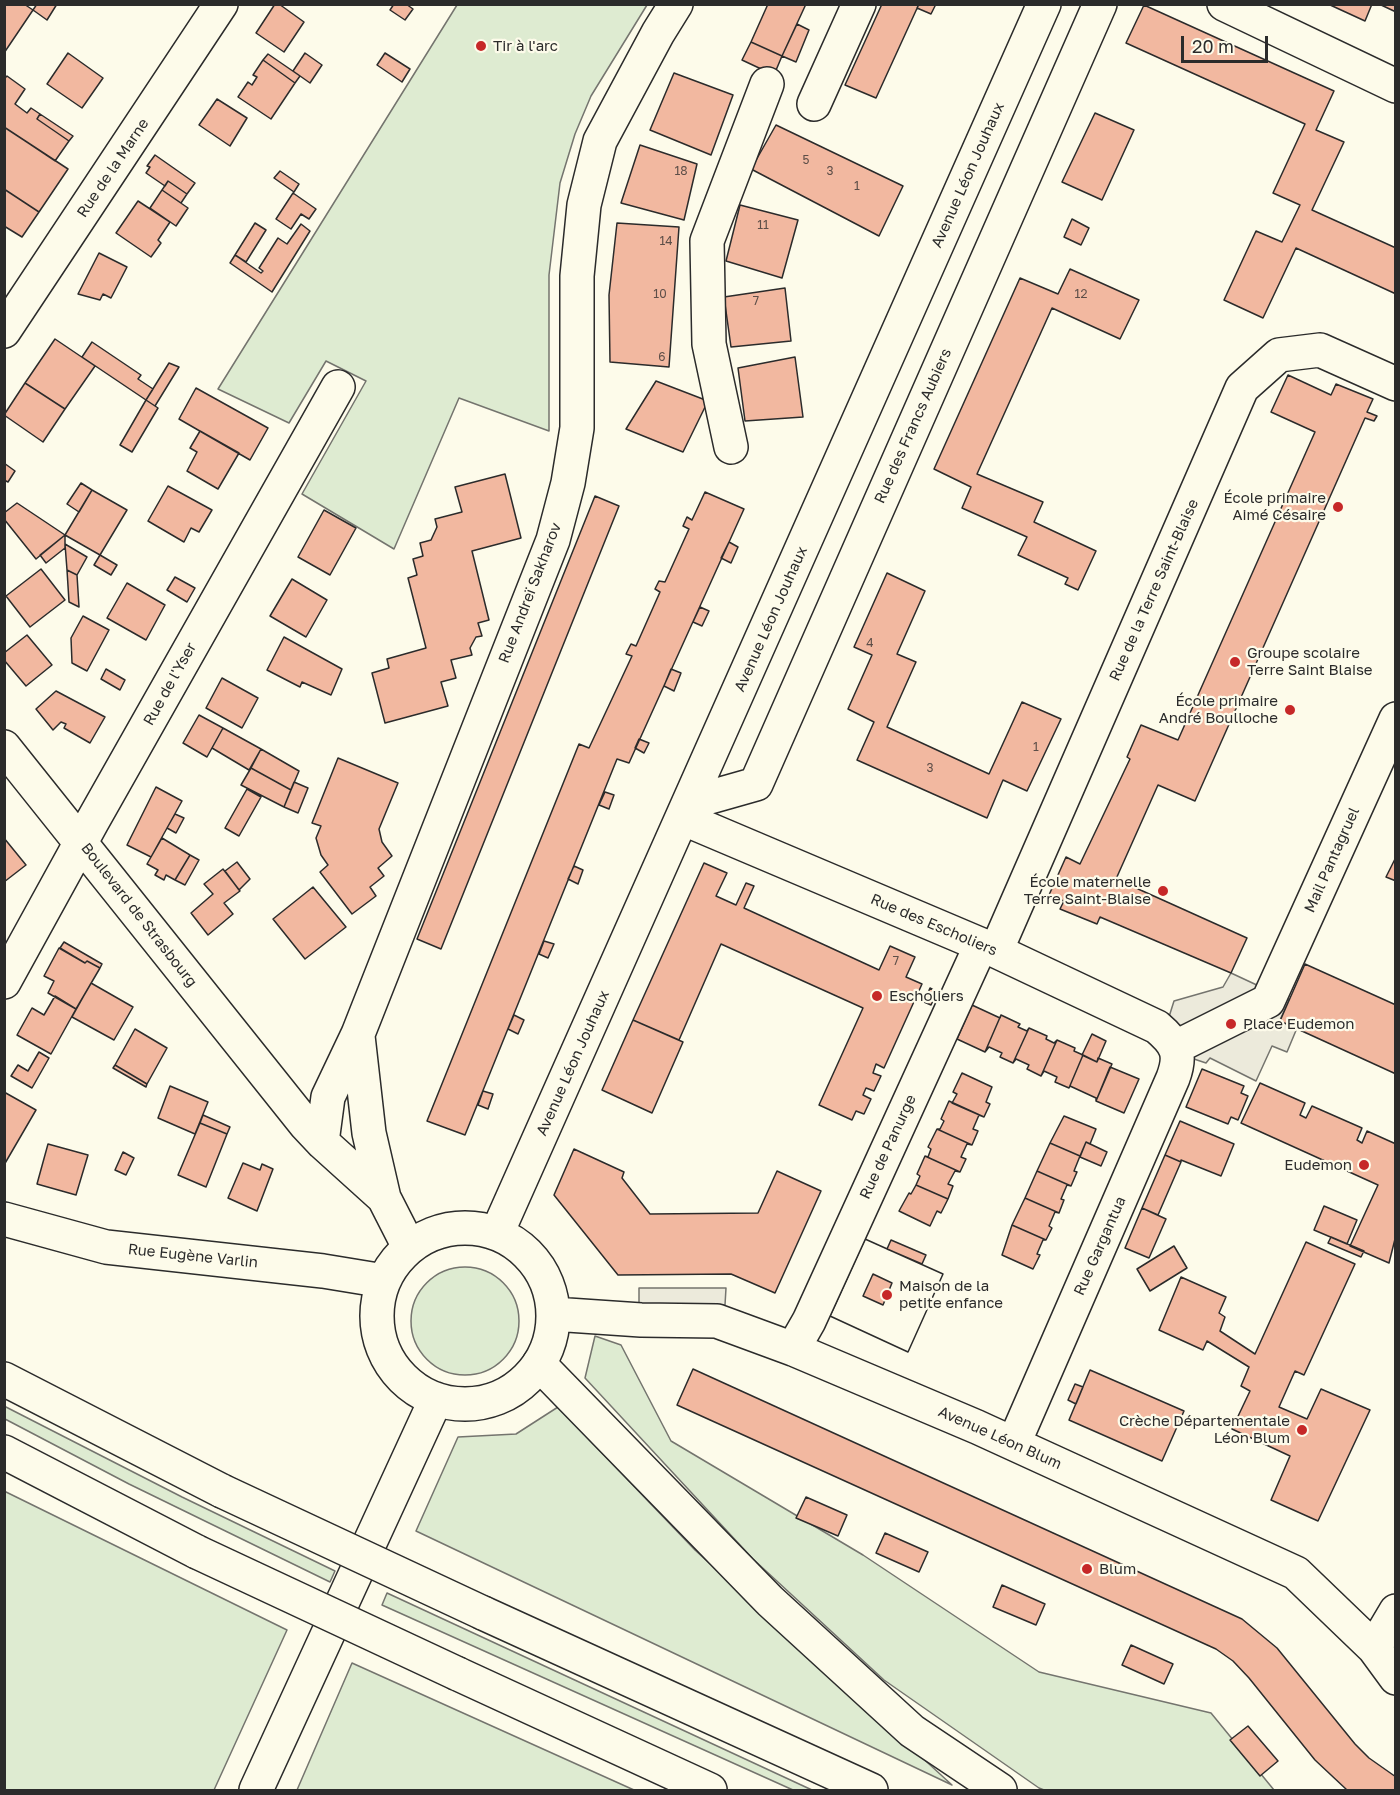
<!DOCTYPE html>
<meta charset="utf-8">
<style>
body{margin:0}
#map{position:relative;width:1400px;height:1795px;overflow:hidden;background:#fdfbea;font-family:"Golos Text",sans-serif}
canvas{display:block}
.frame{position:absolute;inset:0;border:6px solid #2b2b2b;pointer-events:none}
.scale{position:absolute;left:1181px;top:36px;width:87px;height:27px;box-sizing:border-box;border:3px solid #2b2b2b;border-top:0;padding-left:8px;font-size:18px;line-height:21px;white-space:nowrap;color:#2b2b2b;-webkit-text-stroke:4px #fdfbea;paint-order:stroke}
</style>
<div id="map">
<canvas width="1400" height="1795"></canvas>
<div class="frame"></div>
<div class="scale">20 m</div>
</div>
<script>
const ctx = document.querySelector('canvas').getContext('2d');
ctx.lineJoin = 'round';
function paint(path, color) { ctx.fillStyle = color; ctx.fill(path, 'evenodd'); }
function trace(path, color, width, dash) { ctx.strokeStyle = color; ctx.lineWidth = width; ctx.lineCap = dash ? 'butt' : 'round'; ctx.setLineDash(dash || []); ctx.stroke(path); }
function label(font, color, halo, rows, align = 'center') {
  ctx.font = font + ' "Golos Text",sans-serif'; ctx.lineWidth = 4.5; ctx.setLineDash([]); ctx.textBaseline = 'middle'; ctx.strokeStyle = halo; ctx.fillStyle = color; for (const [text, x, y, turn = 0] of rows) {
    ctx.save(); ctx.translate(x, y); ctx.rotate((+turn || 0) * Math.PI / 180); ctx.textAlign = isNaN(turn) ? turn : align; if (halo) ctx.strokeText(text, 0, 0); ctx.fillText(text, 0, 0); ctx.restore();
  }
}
const green = new Path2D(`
 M457,5H647L591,96L575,134L560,183L549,275V431L459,398L394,549L302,494L366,381L326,361L289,423L218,389Z
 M411 1321a54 54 0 1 1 108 0a54 54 0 1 1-108 0Z
 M595,1336L621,1345L671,1441L863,1555L1039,1672L1211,1713L1274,1790H1044L1039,1788L884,1680L753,1559L585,1378Z
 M4,1406L182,1497L335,1571L330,1582L129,1484L5,1419Z
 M558,1407L695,1550L952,1785L416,1531L458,1437L516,1434Z
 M4,1491L287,1630L214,1790H5Z
 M387,1593L812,1790H793L382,1605Z
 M352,1663L634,1790H297Z`);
paint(green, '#deebd1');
trace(green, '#74746e', 1.5);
const parking = new Path2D(`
 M1231,973L1289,1000L1280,1020L1297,1028L1287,1052L1272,1046L1256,1081L1210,1058L1206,1063L1194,1059V1050L1168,1020L1174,1001L1223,987Z
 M639,1288H726L725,1305L639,1306Z`);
paint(parking, '#eceadb');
trace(parking, '#74746e', 1.5);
const building = new Path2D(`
 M4,4H24L33,10L4,53Z
 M37,4H57L47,20L33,10Z
 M275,4H279L304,22L284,52L256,33Z
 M394,4H406L413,9L405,20L390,10Z
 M768,4H806L782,56L751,42Z
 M882,4H919L876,98L845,85Z
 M919,4H936L931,14L917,8Z
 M1328,4H1372L1365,21Z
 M1379,4H1396V12Z
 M1144,5L1334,91L1316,130L1344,142L1312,210L1396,248V294L1296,248L1263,318L1224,300L1256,231L1282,242L1300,205L1273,193L1305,124L1126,43Z
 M797,24L809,30L796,62L782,56Z
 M751,42L782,56L774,75L742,60Z
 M68,53L103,78L82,108L47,84Z
 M305,53L322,65L310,83L293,71Z
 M385,53L410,69L402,82L377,65Z
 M268,54L300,76L295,83L263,60Z
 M263,60L295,83L271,119L238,97L248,82L252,85L257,77L253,75Z
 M674,73L733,95L711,155L650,130Z
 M7,76L25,89L15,104L27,113L31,108L40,114L37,119L69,141L55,161L4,127V79Z
 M217,99L247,118L230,146L199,125Z
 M1095,113L1134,130L1102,200L1062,182Z
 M40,114L73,136L69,141L37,119Z
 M776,125L903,186L879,236L751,169Z
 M4,127L68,169L39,212L4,189Z
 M640,145L697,164L684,220L621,203Z
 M155,155L195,183L187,194L168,181L165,186L146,173L150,167L147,166Z
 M280,171L299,184L294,192L274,178Z
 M168,181L187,194L181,203L162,190Z
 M4,189L39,212L22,237L4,226Z
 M162,190L188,208L176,226L150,208Z
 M293,193L316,209L309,219L301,214L291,229L276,219Z
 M138,201L170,222L158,240L161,243L151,257L116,233Z
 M740,205L798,220L782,278L726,261Z
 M1072,219L1089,228L1081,245L1064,237Z
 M255,223L266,230L246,262L235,255Z
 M617,223L679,227L669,367L610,362L609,295Z
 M301,224L310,231L272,292L230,263L235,255L261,273L263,271L259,268L278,238L287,244Z
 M99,253L127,267L111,298L103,294L100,300L78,294Z
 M1070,269L1139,300L1120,339L1052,308L977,474L1043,502L1034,522L1096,551L1078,590L1065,584L1068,578L1018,555L1027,537L962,508L971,487L934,469L1020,278L1058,294Z
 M785,288L791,341L731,347L724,297Z
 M55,339L95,366L65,409L25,383Z
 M92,342L141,375L138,379L153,389L146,400L82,357Z
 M795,357L803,417L745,421L738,368Z
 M169,363L179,367L155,406L146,400Z
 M1288,375L1331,395L1336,384L1373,399L1367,412L1377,416L1374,421L1365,418L1195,801L1158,785L1116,879L1247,938L1231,973L1100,917L1097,924L1060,909L1064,901L1049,895L1066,857L1080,864L1130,759L1127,757L1141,725L1178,740L1315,432L1271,412Z
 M656,381L708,401L683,452L626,429Z
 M25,383L65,409L43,442L4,415Z
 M196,388L268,428L250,460L179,419Z
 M146,400L158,408L132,452L120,445Z
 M200,431L239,453L218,489L187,471L197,452L190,448Z
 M4,463L15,471L8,482L4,480Z
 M505,474L521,538L472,551L489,620L478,623L482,636L476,637L470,648L472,655L451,660L456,678L441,682L448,706L385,723L372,673L389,668L387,659L426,648L408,578L417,575L413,559L423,556L420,543L431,540L437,527L435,519L462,512L455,487Z
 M81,483L92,490L79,512L67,504Z
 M168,486L212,510L199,532L191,528L184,542L148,521Z
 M92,490L127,510L100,555L65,535Z
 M705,492L744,509L629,763L617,759L465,1135L427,1121L579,744L589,748L632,656L626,654L631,644L636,646L660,592L655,589L659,581L665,582L689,529L683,526L687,517L692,520Z
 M595,496L619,506L441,949L417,939Z
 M17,503L65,535L36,559L4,519V513Z
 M324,510L356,528L330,575L298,557Z
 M65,535V548L46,563L40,555Z
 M729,542L738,547L731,563L721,558Z
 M65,544L87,557L77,575L67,570Z
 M100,555L117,565L111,575L94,565Z
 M41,569L65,600L30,627L6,596Z
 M67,570L77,575L79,607L69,602Z
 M887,573L925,591L897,654L916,662L887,727L989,774L1022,702L1061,719L1027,791L1003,780L987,818L857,760L874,722L848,709L872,655L854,647Z
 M175,577L195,588L187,602L167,590Z
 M292,579L327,600L306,637L270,616Z
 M127,583L165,605L146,640L107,618Z
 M700,607L709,611L702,626L693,622Z
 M83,616L109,630L87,671L72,663L71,638Z
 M27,635L52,665L26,686L4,660V653Z
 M284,637L342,669L331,695L302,682L300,687L267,670Z
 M106,669L125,680L120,690L101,679Z
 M671,669L681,673L674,691L664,686Z
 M222,678L258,698L242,728L206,708Z
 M56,691L105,717L90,743L64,728L66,724L61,722L53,730L36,709Z
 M199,715L223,728L207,757L183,743Z
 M223,728L261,749L249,770L212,748Z
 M639,739L649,743L644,753L635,748Z
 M261,749L299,771L291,790L251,768Z
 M338,758L398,783L379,829L382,842L392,856L378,868L384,876L370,887L376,896L352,914L320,872L328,865L321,855L316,838L321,826L312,823Z
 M251,768L291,790L284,807L241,785Z
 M294,782L308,788L298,813L284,807Z
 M156,787L182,801L151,857L127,845Z
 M247,789L261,797L239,836L225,828Z
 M605,792L614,795L609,809L599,805Z
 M175,814L184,818L176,833L167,828Z
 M4,838L26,865L4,882Z
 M162,838L190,855L175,880L166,875L164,880L155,875L158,870L147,864Z
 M190,855L199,860L185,885L175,880Z
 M1396,857V881L1386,877Z
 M237,862L250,879L239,890L225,871Z
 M704,863L727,873L716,896L736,905L746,883L754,886L744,908L879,970L890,946L915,957L906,977L922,984L884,1068L876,1064L873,1073L881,1076L874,1091L866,1088L863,1095L871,1099L864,1114L856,1111L852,1120L819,1105L863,1008L721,944L679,1040L633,1020Z
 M574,866L583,870L578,884L568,879Z
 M223,869L240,891L224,903L233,914L208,935L191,913L213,894L204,884Z
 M313,887L346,927L305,959L273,919Z
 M544,941L554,944L548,958L539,954Z
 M64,942L102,964L100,968L87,961L85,963L60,948Z
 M59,948L85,963L87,961L100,968L76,1009L48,993L54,981L44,976Z
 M1305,964L1396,1005V1074L1280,1021Z
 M91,983L133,1007L114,1040L72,1017Z
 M930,988L937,992L931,1005L924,1002Z
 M55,996L76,1009L51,1054L17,1035L32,1008L44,1015Z
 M972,1005L1000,1018L1001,1015L985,1052L957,1039Z
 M514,1015L524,1020L518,1034L508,1029Z
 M1001,1015L1020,1024L1018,1027L1027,1031L1029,1028L1013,1063L1000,1057L1002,1053L989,1047L985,1052Z
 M633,1020L683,1042L652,1113L602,1090Z
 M1029,1028L1047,1036L1046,1039L1054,1043L1057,1040L1041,1076L1027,1069L1029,1065L1016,1059L1013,1063Z
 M135,1029L167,1048L147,1084L115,1065Z
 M1092,1034L1106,1041L1097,1062L1082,1055Z
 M1057,1040L1075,1048L1074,1051L1083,1055L1069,1088L1055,1082L1057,1077L1044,1071L1041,1076Z
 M39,1052L49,1058L32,1088L11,1076L18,1065L28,1071Z
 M1083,1055L1097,1062L1098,1058L1112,1064L1096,1101V1098L1070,1086L1069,1088Z
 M115,1065L147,1084L146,1087L113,1068Z
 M1110,1067L1139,1079L1124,1113L1096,1101Z
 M1202,1069L1244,1086L1241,1093L1248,1096L1238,1120L1231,1117L1228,1124L1186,1107Z
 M962,1073L992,1087L986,1102L990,1104L984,1117L952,1103L957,1094L953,1092Z
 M1260,1083L1305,1103L1300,1115L1306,1118L1312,1106L1362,1128L1357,1140L1362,1143L1367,1131L1396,1144V1235L1389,1263L1350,1246L1378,1185L1241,1123Z
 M170,1086L208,1102L195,1134L158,1118Z
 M483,1091L493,1094L488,1109L478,1105Z
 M4,1092L36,1110L4,1165Z
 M949,1101L984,1117L979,1115L973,1129L978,1131L972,1145L937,1129H940L944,1121L941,1119Z
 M203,1115L230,1127L227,1134L200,1123Z
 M1064,1116L1096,1129L1090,1144L1086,1142L1080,1156L1050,1143Z
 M1180,1121L1234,1144L1221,1176L1181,1160V1162L1165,1155Z
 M200,1123L227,1134L206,1187L178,1175Z
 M937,1129L972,1145L967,1144L961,1157L966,1159L960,1172L925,1156L928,1157L931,1149L928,1147Z
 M1086,1142L1107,1152L1101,1166L1080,1157Z
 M1050,1143L1080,1156L1074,1171L1077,1172L1071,1186L1037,1171Z
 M48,1144L88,1155L76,1195L37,1184Z
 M574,1149L624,1172L622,1178L650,1214L758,1213L777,1171L821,1191L775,1293L731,1274L618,1275L554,1195Z
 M123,1152L134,1158L126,1175L115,1170Z
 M1165,1155L1181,1162L1158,1215L1142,1208Z
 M925,1156L960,1172L955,1171L948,1184L953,1186L948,1199L916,1185L920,1176L917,1174Z
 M243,1163L260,1170L262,1164L273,1169L257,1211L228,1198Z
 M1037,1171L1071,1186L1067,1185L1061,1199L1064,1200L1059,1213L1025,1198Z
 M916,1185L948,1199L941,1213L937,1211L930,1226L899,1211L909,1193L911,1194Z
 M1025,1198L1059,1213L1055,1212L1049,1226L1052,1228L1046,1240L1012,1225Z
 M1324,1206L1357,1220L1347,1244L1314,1230Z
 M1142,1208L1166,1219L1149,1258L1125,1248Z
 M1012,1225L1046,1240H1043L1037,1254L1040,1255L1033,1269L1002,1255Z
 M1331,1237L1364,1251L1361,1257L1328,1243Z
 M865,1239L943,1274L908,1352L830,1316ZM873,1274L892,1283L883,1305L863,1296Z
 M865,1239L943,1274L908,1352L830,1316Z
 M891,1240L926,1255L922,1264L887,1249Z
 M1306,1242L1355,1264L1304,1375L1295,1371L1279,1407L1307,1419L1321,1389L1370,1410L1318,1521L1271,1500L1290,1456L1232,1429L1250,1391L1241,1386L1249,1367L1207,1341L1203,1350L1159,1330L1181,1277L1226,1297L1219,1313L1225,1317L1220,1331L1255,1354Z
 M1174,1246L1187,1268L1150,1291L1137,1269Z
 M693,1369L1242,1619L1277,1648L1355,1744L1369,1758L1396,1777V1790H1347L1315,1760L1249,1678L1233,1661L1216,1649L677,1405Z
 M1090,1370L1184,1411L1162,1461L1069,1420Z
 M1075,1384L1083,1387L1076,1404L1068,1400Z
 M806,1497L847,1515L838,1536L796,1518Z
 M885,1533L928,1552L919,1572L876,1553Z
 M1002,1585L1045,1604L1036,1625L993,1607Z
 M1131,1645L1173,1664L1164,1684L1122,1665Z
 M1248,1726L1278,1761L1260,1776L1230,1740Z`);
paint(building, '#f2b8a0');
trace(building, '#2b2b2b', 1.5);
const minor = new Path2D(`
 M1224,4L1396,86
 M814,104L859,4
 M4,331L221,4
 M731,447L709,344L707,241L767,84
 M4,747L306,1125L322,1142L384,1198
 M689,803L756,784L1100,4
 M682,818L996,951L1157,1027C1177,1044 1182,1054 1173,1078L1014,1443
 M996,951L1242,388L1279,355L1320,350L1396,384
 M4,982L92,822L338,387
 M358,1036L369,1133L384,1198L409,1247
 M1176,1047L1268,1001L1396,719
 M322,1142L328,1097L358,1034L553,540L568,483L577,428V276L584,205L600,141L658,33L676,4
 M4,1219L106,1247L323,1271L384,1281
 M377 1316a88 88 0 1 1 176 0a88 88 0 1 1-176 0Z
 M497,1233L1044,4
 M553,1314L641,1320L717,1321L793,1349L977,1427L1296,1573L1374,1648L1396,1678
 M793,1349L809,1321L981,945
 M1374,1648L1396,1611
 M256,1790L436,1399`);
const highway = new Path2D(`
 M539,1364L770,1601L912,1731L1000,1790
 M4,1379L222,1491
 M4,1452L197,1552
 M483,1613L871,1790
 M458,1674L710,1790`);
trace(minor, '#2b2b2b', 36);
trace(highway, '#2b2b2b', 36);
trace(minor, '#fdfbea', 33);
trace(highway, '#fdfbea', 33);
const highwayBridge = new Path2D(`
 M222,1491L483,1613
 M197,1552L458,1674`);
trace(highwayBridge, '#2b2b2b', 36, []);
trace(highwayBridge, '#fdfbea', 33);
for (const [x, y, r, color] of [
 [481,46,6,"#c62828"],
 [1338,507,6,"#c62828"],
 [1235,662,6,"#c62828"],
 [1290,710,6,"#c62828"],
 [1163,891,6,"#c62828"],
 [877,996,6,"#c62828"],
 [1231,1024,6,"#c62828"],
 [1364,1165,6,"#c62828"],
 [887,1295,6,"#c62828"],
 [1302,1430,6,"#c62828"],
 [1087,1569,6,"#c62828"]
]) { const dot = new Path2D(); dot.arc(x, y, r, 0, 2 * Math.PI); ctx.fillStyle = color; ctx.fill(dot); trace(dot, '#fdfbea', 2); }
label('12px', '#5d4e48', null, [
 ["5",806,160],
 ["18",681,171],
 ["3",830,171],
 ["1",857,186],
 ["11",763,225],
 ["14",666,241],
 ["10",660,294],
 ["12",1081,294],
 ["7",756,301],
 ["6",662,357],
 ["4",870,643],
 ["1",1036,747],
 ["3",930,768],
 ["7",896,961]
]);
label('15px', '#2b2b2b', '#fdfbea', [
 ["Tir à l'arc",493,46],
 ["École primaire",1326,498,"right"],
 ["Aimé Césaire",1326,515,"right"],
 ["Groupe scolaire",1247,653],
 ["Terre Saint Blaise",1247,670],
 ["École primaire",1278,701,"right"],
 ["André Boulloche",1278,718,"right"],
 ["École maternelle",1151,882,"right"],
 ["Terre Saint-Blaise",1151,899,"right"],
 ["Escholiers",889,996],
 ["Place Eudemon",1243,1024],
 ["Eudemon",1352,1165,"right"],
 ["Maison de la",899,1286],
 ["petite enfance",899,1303],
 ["Crèche Départementale",1290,1421,"right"],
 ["Léon Blum",1290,1438,"right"],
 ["Blum",1099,1569]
], 'left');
label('15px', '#2b2b2b', '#fdfbea', [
 ["Rue de la Marne",113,168,-56],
 ["Avenue Léon Jouhaux",968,175,-66],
 ["Rue des Francs Aubiers",913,426,-66],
 ["Rue de la Terre Saint-Blaise",1154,590,-66],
 ["Rue Andreï Sakharov",530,593,-69],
 ["Avenue Léon Jouhaux",771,619,-66],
 ["Rue de l'Yser",170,684,-61],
 ["Mail Pantagruel",1332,860,-66],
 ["Boulevard de Strasbourg",139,915,52],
 ["Rue des Escholiers",934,925,23],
 ["Avenue Léon Jouhaux",573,1063,-66],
 ["Rue de Panurge",888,1147,-65],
 ["Rue Gargantua",1100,1246,-66],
 ["Rue Eugène Varlin",193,1256,6],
 ["Avenue Léon Blum",1000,1438,24]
]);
</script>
